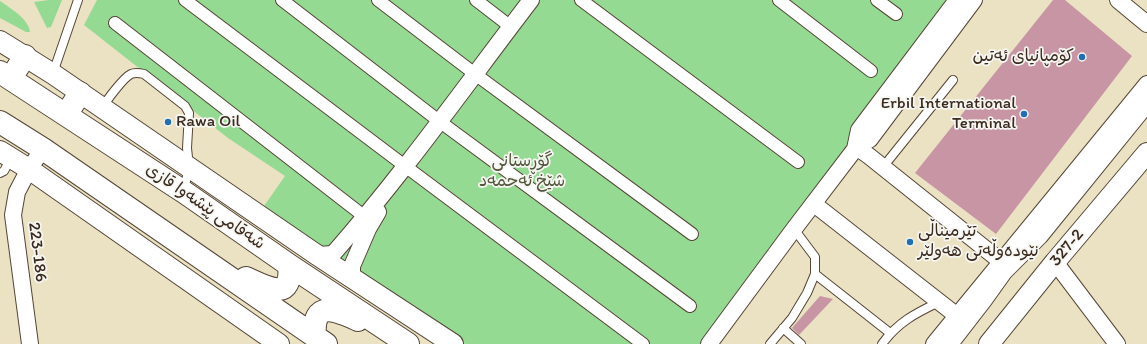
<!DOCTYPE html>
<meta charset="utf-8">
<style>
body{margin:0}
canvas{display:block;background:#eae2c2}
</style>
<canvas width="1147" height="344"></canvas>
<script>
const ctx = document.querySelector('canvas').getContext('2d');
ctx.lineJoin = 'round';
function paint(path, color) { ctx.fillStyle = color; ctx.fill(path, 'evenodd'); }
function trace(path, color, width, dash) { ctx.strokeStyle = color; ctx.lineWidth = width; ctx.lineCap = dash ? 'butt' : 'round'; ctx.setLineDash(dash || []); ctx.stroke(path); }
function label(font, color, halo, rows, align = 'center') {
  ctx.font = font + ' Itim,"Playpen Sans Arabic",sans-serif'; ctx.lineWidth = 3.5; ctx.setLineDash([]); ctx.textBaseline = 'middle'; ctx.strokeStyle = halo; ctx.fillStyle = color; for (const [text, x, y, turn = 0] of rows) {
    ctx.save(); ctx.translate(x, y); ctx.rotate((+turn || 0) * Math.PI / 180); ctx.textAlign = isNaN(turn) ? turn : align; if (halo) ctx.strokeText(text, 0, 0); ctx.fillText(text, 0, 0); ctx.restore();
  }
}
paint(new Path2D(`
 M49,0H62L51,27L47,28L34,2Z
 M97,0H961L701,344H465L264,206L285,176L228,138L84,25Z
 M0,1C10,8 29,19 30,32H26L0,18Z`), '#95da93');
paint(new Path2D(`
 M1053,0H1065L1132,56L996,234L915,173Z
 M820,296L833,299L799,335L792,328Z`), '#c895a5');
const service = new Path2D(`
 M53,73L78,0
 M102,108C107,100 123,78 131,74C135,72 140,73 144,74L185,106L189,113L187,148L189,167L184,190
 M883,167L953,80
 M0,173L4,171L11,158
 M815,274L890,333
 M783,328L801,344
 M770,344L792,318L807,293L815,274V257L794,229
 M882,344C898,322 916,313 939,302`);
const pedestrian = new Path2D(`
 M185,0L405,166L643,344
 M282,0L439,121L690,306
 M378,0L475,74L692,234
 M476,0L511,27
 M581,0L798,162
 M779,0L871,71
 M877,0L896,14
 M115,23L365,217`);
const minor = new Path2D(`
 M957,0L859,130L855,149L870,139L974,0
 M1118,0L1147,24
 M814,204L965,322
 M317,255L333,254C404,173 466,85 531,0
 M1055,262L1117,344
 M352,278V266L368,229L378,212
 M30,344L13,215L17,192L29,169L43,149
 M709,344L794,229L855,149L862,151L869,156L1008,267
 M934,344L1147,84
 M950,344L984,300L1004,272L1040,236L1147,104`);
const tertiary = new Path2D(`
 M0,41L53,74L317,255L453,344
 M0,151L29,169L279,344
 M989,344L1055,262L1147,153`);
const trunk = new Path2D(`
 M0,72L184,192L289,265L408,344
 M11,78L25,56
 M66,115L80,93
 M0,122L43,149L326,344
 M246,278C266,287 293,303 289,265
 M315,336C312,299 336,310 358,320`);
trace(service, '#554637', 10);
trace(pedestrian, '#554637', 14);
trace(minor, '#554637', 18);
trace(tertiary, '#554637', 22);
trace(trunk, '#554637', 24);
trace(service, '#fff', 8);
trace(pedestrian, '#fff', 12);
trace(minor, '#fff', 16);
trace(tertiary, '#fff', 20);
trace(trunk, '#fff', 22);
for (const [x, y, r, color] of [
 [1082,57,4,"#1f6fb2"],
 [1024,114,4,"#1f6fb2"],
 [168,122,4,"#1f6fb2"],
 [910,242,4,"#1f6fb2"]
]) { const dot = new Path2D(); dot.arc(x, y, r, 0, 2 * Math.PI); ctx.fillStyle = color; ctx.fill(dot); trace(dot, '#f6f6f2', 1.5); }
label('17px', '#3b2a1e', '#f6f6f2', [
 ["کۆمپانیای ئەتین",1074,57],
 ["Erbil International",1016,104],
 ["Terminal",1016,124],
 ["Rawa Oil",176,122,"left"],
 ["تێرمیناڵی",918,232,"left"],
 ["نێودەوڵەتی هەولێر",918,252,"left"]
], 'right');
label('17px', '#52563b', '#f6f6f2', [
 ["گۆڕستانی",522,162],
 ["شێخ ئەحمەد",522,182]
]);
label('17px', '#3b2a1e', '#f6f6f2', [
 ["شەقامی پێشەوا قازی",205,207,34],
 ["327-2",1067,248,-50],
 ["223-186",37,252,83]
]);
</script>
